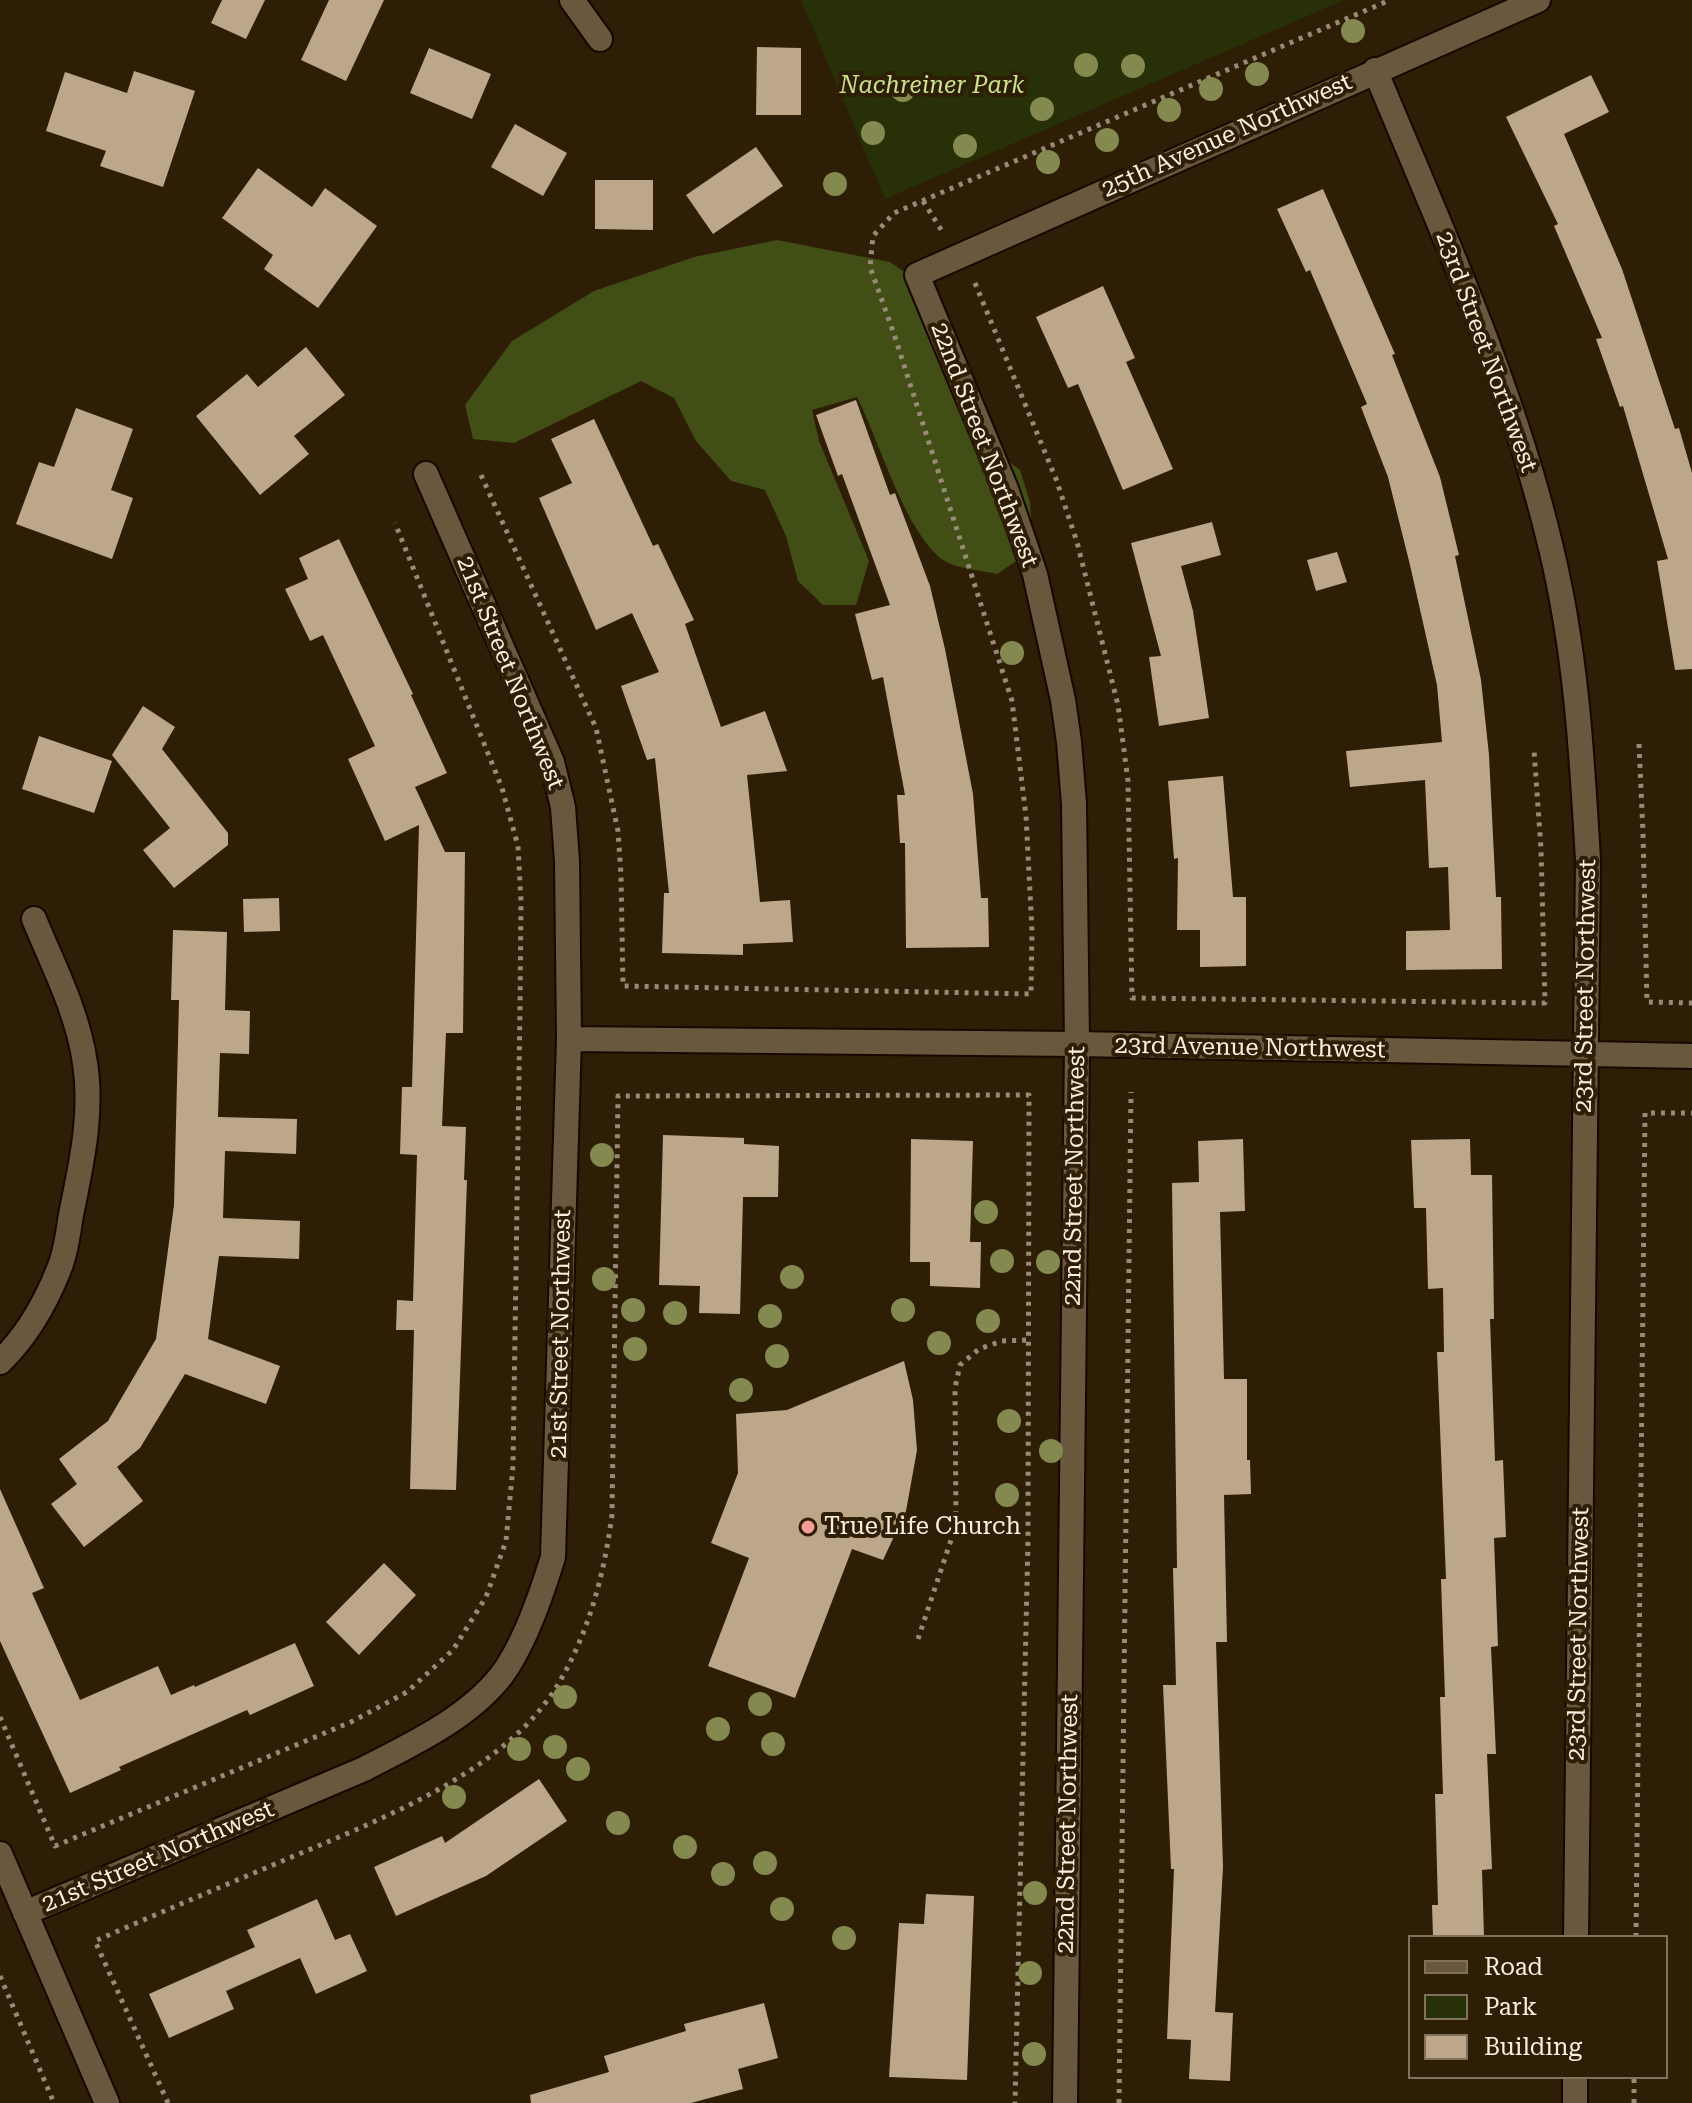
<!DOCTYPE html>
<style>
body{margin:0}
#map{position:relative;width:1692px;height:2103px;overflow:hidden;background:#2e1e05;font-family:"Roboto Serif",serif}
canvas{display:block}
.legend{position:absolute;left:1408px;top:1935px;width:260px;height:144px;box-sizing:border-box;background:#2e1e05;border:2px solid #80725d;margin:0;padding:10px 14px;list-style:none;font-size:24px;color:#faefe0}
.legend li{display:flex;align-items:center;gap:16px;height:40px}
.legend b{width:40px;border:2px solid #80725d}
</style>
<div id="map">
<canvas width="1692" height="2103"></canvas>
<ul class="legend">
<li><b style="height:10px;background:#6a583e"></b>Road</li>
<li><b style="height:22px;background:#273007"></b>Park</li>
<li><b style="height:22px;background:#bca78b"></b>Building</li>
</ul>
</div>
<script>
const ctx = document.querySelector('canvas').getContext('2d');
ctx.lineJoin = 'round';
function paint(path, color) { ctx.fillStyle = color; ctx.fill(path, 'evenodd'); }
function trace(path, color, width, dash) { ctx.strokeStyle = color; ctx.lineWidth = width; ctx.lineCap = dash ? 'butt' : 'round'; ctx.setLineDash(dash || []); ctx.stroke(path); }
function label(font, color, halo, rows, align = 'center') {
  ctx.font = font + ' "Roboto Serif",serif'; ctx.lineWidth = 8; ctx.setLineDash([]); ctx.textBaseline = 'middle'; ctx.strokeStyle = halo; ctx.fillStyle = color; for (const [text, x, y, turn = 0] of rows) {
    ctx.save(); ctx.translate(x, y); ctx.rotate((+turn || 0) * Math.PI / 180); ctx.textAlign = isNaN(turn) ? turn : align; if (halo) ctx.strokeText(text, 0, 0); ctx.fillText(text, 0, 0); ctx.restore();
  }
}
paint(new Path2D(`
 M801,0H1344L885,199Z`), '#273007');
paint(new Path2D(`
 M777,240L890,262L915,279L977,437L1020,470L1030,502L1033,550L997,574C984,571 954,568 943,560C905,532 879,440 857,397L812,410L819,441L869,561L856,605H823L798,581L786,536L765,490L731,481L696,441L674,398L641,381L514,443L473,439L465,405L512,341L594,291L694,257Z`), '#414e16');
paint(new Path2D(`
 M222,0H265L246,39L211,23Z
 M329,0H384L346,81L301,60Z
 M757,47L801,48V115H756Z
 M429,48L491,74L472,119L410,93Z
 M134,71L195,91L163,187L100,166L106,151L46,131L65,72L127,93Z
 M1591,75L1609,112L1564,134L1622,269L1675,429L1679,428L1692,473V669L1675,670L1657,561L1668,559L1623,406L1620,407L1596,339L1602,338L1554,226L1558,224L1506,117Z
 M515,124L567,153L543,196L491,167Z
 M756,147L783,186L713,234L686,195Z
 M258,168L312,207L325,188L377,226L318,308L264,269L273,255L222,218Z
 M595,180H653V230L595,229Z
 M1323,189L1395,354L1392,355L1440,477L1459,555L1455,556L1481,680L1489,755L1496,897H1501L1502,969L1406,970V931L1450,930L1448,867L1429,868L1425,780L1350,787L1346,751L1442,742L1437,685L1410,565L1388,477L1361,407L1367,404L1310,270L1306,272L1277,209Z
 M1103,286L1135,358L1126,362L1173,469L1123,490L1078,384L1068,388L1036,317Z
 M306,347L345,395L294,436L309,454L260,495L196,416L247,374L258,387Z
 M856,400L890,495L895,493L930,586L945,649L973,794L981,898H988L989,947L906,948L905,843H900L897,795H905L883,677L872,680L855,614L890,605L842,474L838,476L816,415Z
 M76,408L133,429L111,490L133,498L112,559L16,524L39,462L54,467Z
 M594,419L653,546L658,544L694,620L685,624L721,727L765,711L787,771L747,775L760,902L790,900L793,942L743,944V955L662,953L664,893H669L655,758L647,760L621,686L659,672L632,613L596,630L539,498L572,483L551,439Z
 M1212,522L1221,555L1181,566L1193,611L1209,718L1159,726L1149,657L1161,656L1131,543Z
 M339,539L413,694L411,695L447,773L415,787L445,852H465L463,1033H446L442,1126L466,1127L464,1180H467L456,1490L410,1489L414,1330H396L397,1300L413,1301L417,1155L400,1154L402,1087H412L419,825L385,841L348,759L375,746L323,635L310,641L285,589L308,579L299,558Z
 M1337,552L1347,582L1316,591L1307,560Z
 M143,706L175,727L162,749L228,833V845L174,888L143,850L170,828L112,755Z
 M39,736L112,761L94,813L22,789Z
 M1223,776L1233,897H1246V966L1200,967V930H1177L1178,858L1174,859L1168,781Z
 M279,898L280,931L244,932L243,899Z
 M173,930L227,932L225,1010L250,1011L249,1054L220,1053L218,1117L297,1119L296,1154L225,1151L223,1218L300,1221L299,1259L219,1256L208,1339L280,1366L266,1404L185,1374L140,1448L117,1467L143,1501L84,1547L51,1504L77,1484L59,1459L108,1421L156,1339L174,1205L179,1000H171Z
 M663,1135L744,1138V1144L779,1146L778,1197H743L740,1314L699,1313L700,1286L659,1285Z
 M911,1139L973,1141L970,1242H981L980,1288L930,1286V1262H910Z
 M1243,1139L1245,1211L1220,1212L1224,1379H1247V1460H1250L1251,1494L1224,1495L1227,1642H1216L1223,1867L1215,2012L1233,2013L1230,2081L1189,2079L1191,2040L1167,2039L1174,1869H1171L1163,1685H1176L1173,1568H1177L1172,1183L1199,1182L1198,1141Z
 M1470,1139L1471,1175H1492L1494,1319H1490L1495,1461L1503,1460L1506,1537L1494,1538L1498,1646L1491,1647L1496,1754H1487L1492,1869L1482,1870L1484,1937H1433L1432,1905H1438L1435,1794H1443L1440,1697H1445L1441,1579H1446L1437,1352H1444L1443,1288L1428,1289L1426,1208H1414L1411,1140Z
 M904,1361L913,1400L917,1450L906,1511L883,1560L852,1549L795,1698L708,1666L749,1558L711,1543L738,1473L736,1414L787,1410Z
 M0,1489L44,1588L32,1593L80,1700L158,1666L171,1695L194,1685L195,1687L295,1643L314,1686L250,1715L247,1710L119,1767L121,1770L70,1793L0,1641Z
 M384,1563L416,1595L359,1655L326,1622Z
 M539,1779L567,1821L486,1876L396,1916L374,1867L442,1836L445,1843Z
 M926,1894L974,1896L967,2080L889,2077L899,1923L924,1924Z
 M317,1899L335,1940L350,1934L367,1971L316,1994L300,1958L226,1991L234,2009L169,2038L149,1994L255,1947L247,1930Z
 M764,2003L778,2058L738,2069L743,2089L691,2103H531L530,2095L609,2072L604,2056L686,2031L684,2024Z`), '#bca78b');
const minor = new Path2D(`
 M572,0L600,39
 M1375,70C1440,227 1512,383 1551,548C1576,651 1582,755 1588,860L1576,1937
 M569,1039L1077,1044L1692,1056
 M0,1362C26,1337 46,1302 59,1269C66,1253 68,1233 71,1215C81,1165 93,1114 85,1063C78,1013 53,965 34,919
 M0,1854L107,2103
 M25,1913L364,1769C412,1744 467,1719 501,1676C524,1646 542,1593 553,1557L569,1039L567,861L563,807L552,762L426,474
 M1065,2103L1077,1044L1074,804L1069,742L1063,700L1035,574L1006,489L917,275L1538,0
 M1575,2103V2077`);
trace(minor, '#160800', 28);
trace(new Path2D(`
 M923,201L942,231
 M975,283L1056,479L1077,542L1118,705L1128,781L1132,998L1545,1003L1541,849L1534,750
 M481,475L596,728L618,831L621,875L623,986L1031,994L1032,931L1026,816L1012,701L894,334L870,267L873,236L894,213L1390,0
 M1639,744L1643,833L1647,1002L1692,1003
 M918,1639L956,1525L955,1388L960,1365L979,1349L1002,1341L1028,1340
 M0,1717L55,1846L351,1722L407,1692L453,1650L486,1597L506,1541L513,1466L520,1008L521,901L518,846L502,788L395,523
 M1636,1937L1645,1113H1692
 M0,1976L54,2103
 M168,2103L95,1941C157,1914 218,1888 280,1862C373,1822 507,1774 560,1681C590,1629 604,1574 612,1515L618,1096L1029,1095L1028,1541L1015,2103
 M1119,2103L1131,1092
 M1634,2103V2077`), '#988a77', 5, [4, 6]);
trace(minor, '#6a583e', 24);
ctx.fillStyle = '#848950';
for (const [x, y] of [
 [1353,31],
 [1086,65],
 [1133,66],
 [1257,74],
 [1211,89],
 [903,90],
 [1042,109],
 [1169,110],
 [873,133],
 [1107,140],
 [965,146],
 [1048,162],
 [835,184],
 [1012,653],
 [602,1155],
 [986,1212],
 [1002,1261],
 [1048,1262],
 [792,1277],
 [604,1279],
 [633,1310],
 [903,1310],
 [675,1313],
 [770,1316],
 [988,1321],
 [939,1343],
 [635,1349],
 [777,1356],
 [741,1390],
 [1009,1421],
 [1051,1451],
 [1007,1495],
 [565,1697],
 [760,1704],
 [718,1729],
 [773,1744],
 [555,1747],
 [519,1749],
 [578,1769],
 [454,1797],
 [618,1823],
 [685,1847],
 [765,1863],
 [723,1874],
 [1035,1893],
 [782,1909],
 [844,1938],
 [1030,1973],
 [1034,2054]
]) { ctx.beginPath(); ctx.arc(x, y, 12, 0, 2 * Math.PI); ctx.fill(); }
for (const [x, y, r, color] of [
 [808,1527,8,"#f59b96"]
]) { const dot = new Path2D(); dot.arc(x, y, r, 0, 2 * Math.PI); ctx.fillStyle = color; ctx.fill(dot); trace(dot, '#2e1e05', 3); }
label('italic 24px', '#cae18d', '#2e1e05', [
 ["Nachreiner Park",932,86]
]);
label('24px', '#faefe0', '#2e1e05', [
 ["25th Avenue Northwest",1227,136,-24],
 ["23rd Street Northwest",1486,352,70],
 ["22nd Street Northwest",984,445,69],
 ["21st Street Northwest",510,673,68],
 ["23rd Street Northwest",1586,986,-89],
 ["23rd Avenue Northwest",1250,1048,1],
 ["22nd Street Northwest",1075,1176,-89],
 ["21st Street Northwest",561,1334,-89],
 ["23rd Street Northwest",1579,1634,-89],
 ["22nd Street Northwest",1068,1824,-89],
 ["21st Street Northwest",158,1857,-23]
]);
label('24px', '#faefe0', '#2e1e05', [
 ["True Life Church",824,1527]
], 'left');
</script>
